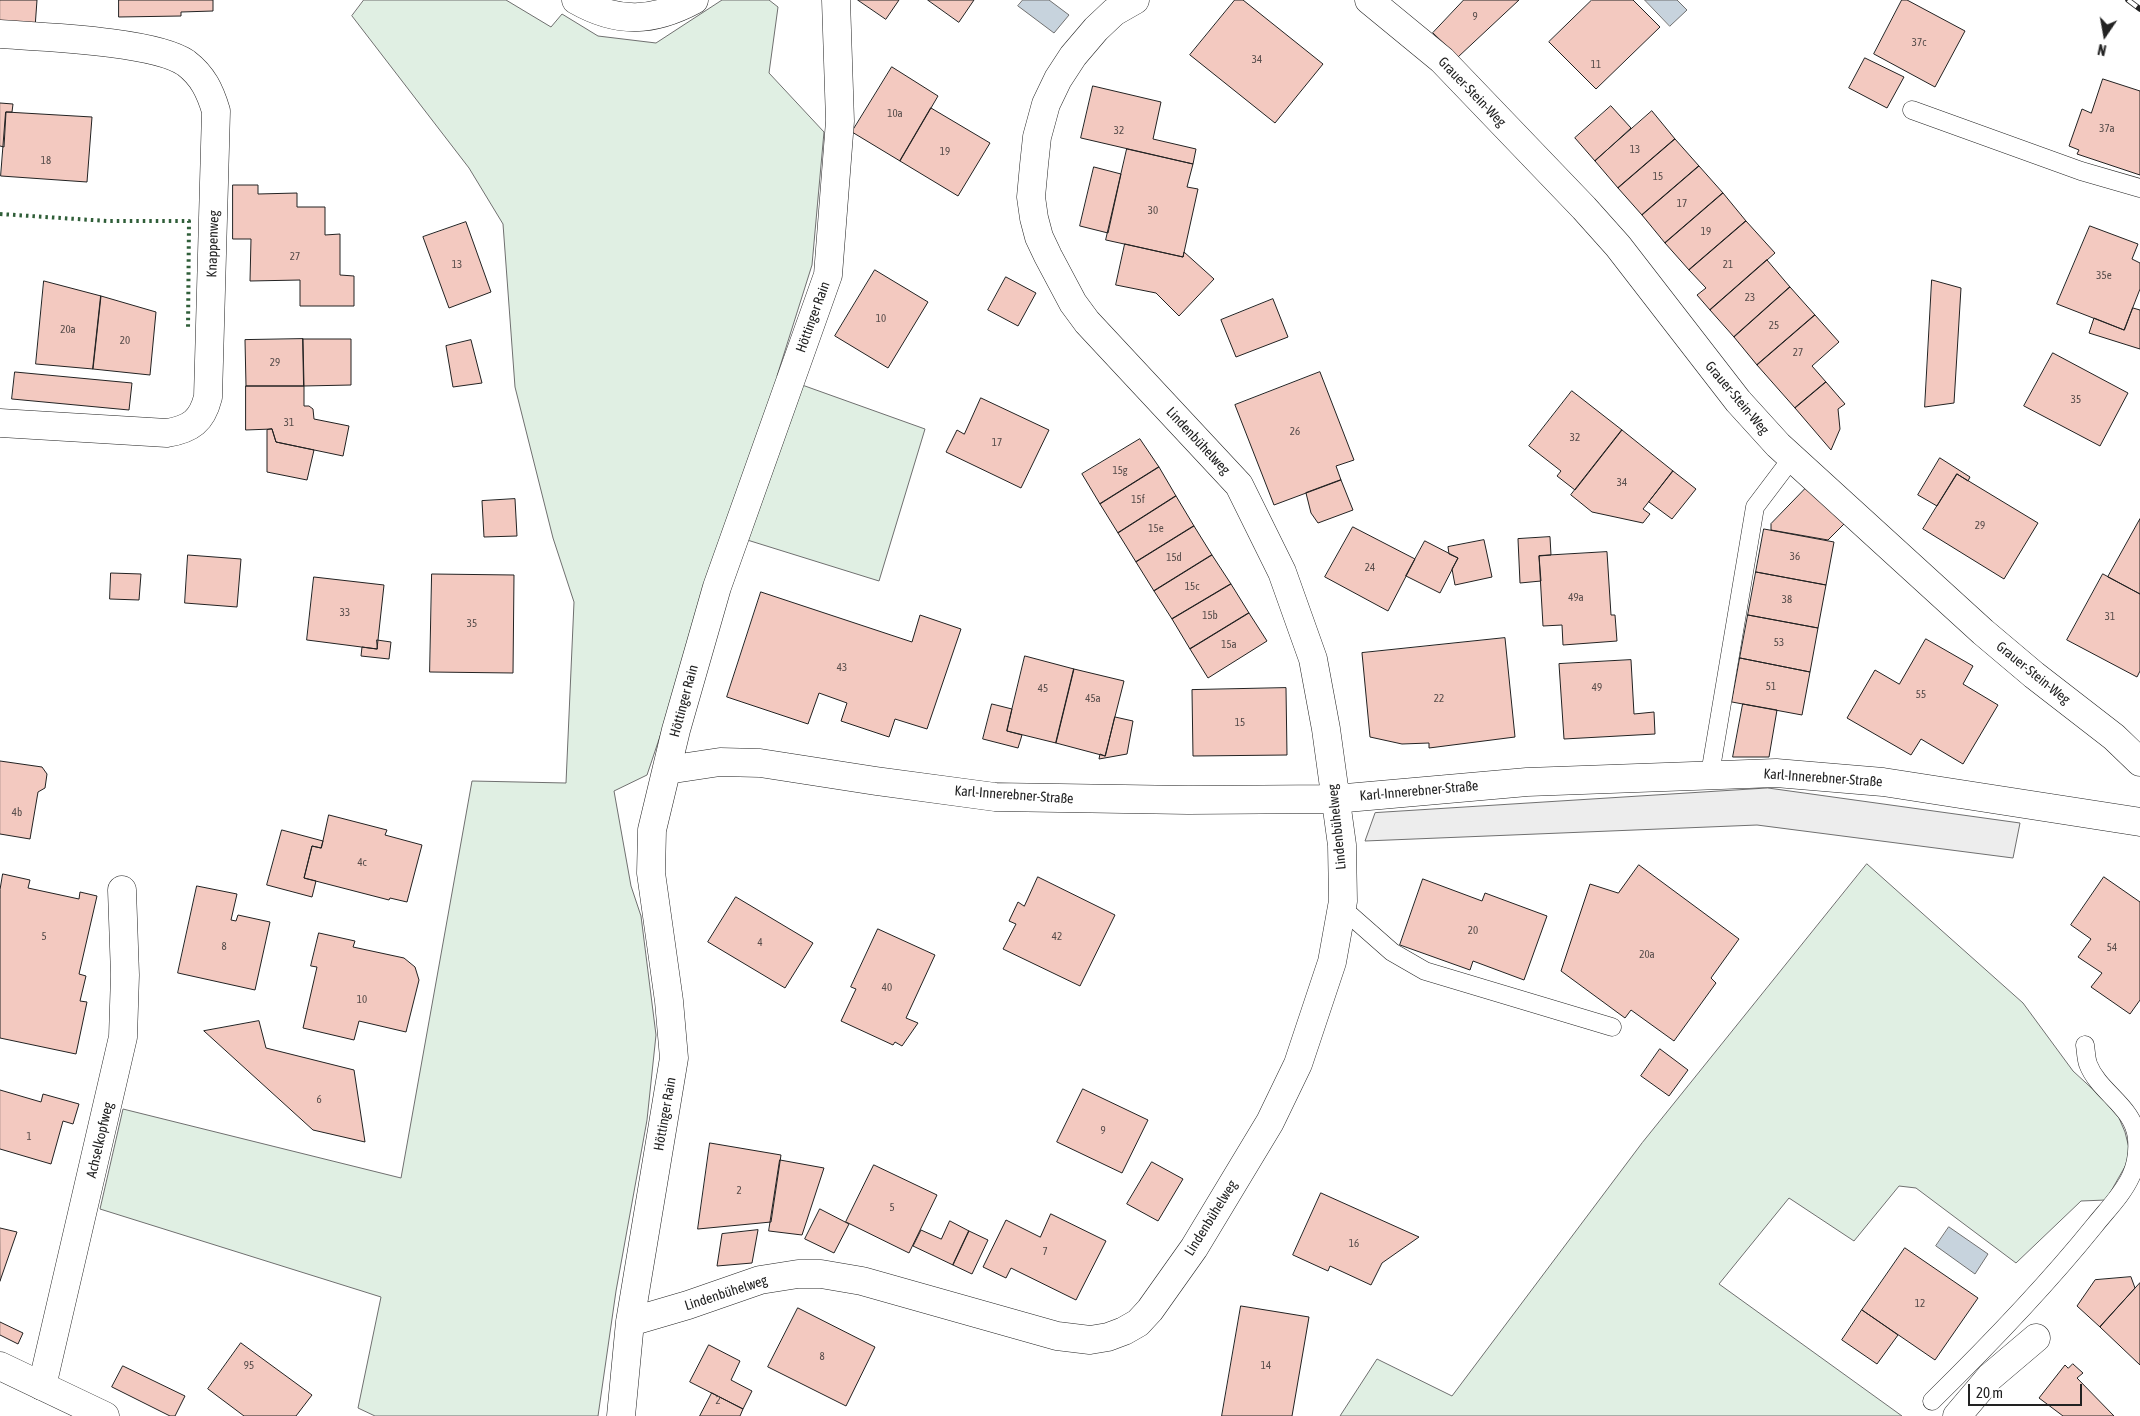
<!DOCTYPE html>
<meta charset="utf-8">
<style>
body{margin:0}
#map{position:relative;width:2140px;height:1416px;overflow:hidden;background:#fff;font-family:"Asap Condensed",sans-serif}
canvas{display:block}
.north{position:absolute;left:2080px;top:10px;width:50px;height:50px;-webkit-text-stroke:4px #fff;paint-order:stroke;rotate:192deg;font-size:14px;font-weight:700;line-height:20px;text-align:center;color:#222}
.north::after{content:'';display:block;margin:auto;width:18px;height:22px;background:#222;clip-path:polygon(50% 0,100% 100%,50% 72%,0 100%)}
.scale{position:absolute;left:1968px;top:1384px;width:114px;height:22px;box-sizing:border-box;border:2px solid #222;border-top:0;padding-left:6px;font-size:15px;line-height:18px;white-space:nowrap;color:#222;-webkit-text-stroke:4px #fff;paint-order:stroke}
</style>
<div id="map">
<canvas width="2140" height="1416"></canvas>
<div class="north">N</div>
<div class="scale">20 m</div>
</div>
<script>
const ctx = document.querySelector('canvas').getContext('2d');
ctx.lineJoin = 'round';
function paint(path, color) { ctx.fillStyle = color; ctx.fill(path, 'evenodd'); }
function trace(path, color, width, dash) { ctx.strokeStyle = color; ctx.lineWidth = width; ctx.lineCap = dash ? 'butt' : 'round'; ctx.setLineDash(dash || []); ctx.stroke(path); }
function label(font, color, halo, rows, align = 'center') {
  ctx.font = font + ' "Asap Condensed",sans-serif'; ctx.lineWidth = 4; ctx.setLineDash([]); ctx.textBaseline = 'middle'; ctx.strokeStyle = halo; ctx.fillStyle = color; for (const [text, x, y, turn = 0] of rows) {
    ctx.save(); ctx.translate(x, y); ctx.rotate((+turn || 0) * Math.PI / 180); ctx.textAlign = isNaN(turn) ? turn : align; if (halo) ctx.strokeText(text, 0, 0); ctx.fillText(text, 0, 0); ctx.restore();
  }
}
const green = new Path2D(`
 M364,0H506L551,27L562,14L598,36L656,43L722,0H769L778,7L769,73L824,132L812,265L777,376L925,429L879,581L728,534L647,775L614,791L631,886L641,916L656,1035L647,1120L616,1291L598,1416H375L358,1408L381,1297L100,1209L123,1109L401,1178L472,781L566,783L574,602L553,538L515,387L503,224L469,168L352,16Z
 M1867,864L2023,1003L2073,1071L2098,1094L2119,1118L2125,1132L2129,1148L2127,1163L2106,1200L2081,1201L2016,1263L1916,1188L1899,1186L1854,1241L1789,1198L1719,1284L1902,1416H1340L1377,1359L1452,1396L1642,1143Z`);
paint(green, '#e0efe3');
trace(green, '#6f6f6f', 1);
const parking = new Path2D(`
 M1768,788L2020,823L2013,858L1757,825L1365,841L1375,813Z`);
paint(parking, '#ededed');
trace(parking, '#6f6f6f', 1);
const water = new Path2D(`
 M1023,0H1049L1069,15L1054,33L1018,6Z
 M1645,0H1677L1687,10L1670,26Z
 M1949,1227L1988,1254L1975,1274L1936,1246Z`);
paint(water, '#c7d3dd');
trace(water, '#6f6f6f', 1);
const building = new Path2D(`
 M0,0H37L35,28L0,26Z
 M119,0H213V11L181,12V16L119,17Z
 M858,0H899L886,19Z
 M928,0H974L959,22Z
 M1235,0H1243L1323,64L1275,123L1190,55Z
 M1464,0H1519L1458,57L1433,33Z
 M1592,0H1633L1660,27L1596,89L1549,42Z
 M1902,0H1907L1965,31L1935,87L1874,54Z
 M1865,58L1904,77L1887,108L1849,88Z
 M892,67L938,96L900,161L852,132Z
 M2103,79L2140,91V175L2077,154L2079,150L2069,146L2082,109L2091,113Z
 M1093,86L1161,102L1153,139L1196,149L1193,164L1081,138Z
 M0,103L13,104L12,112H6L4,147L0,146Z
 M1611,106L1631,128L1595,161L1575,138Z
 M931,108L990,143L958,196L900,161Z
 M1652,111L1675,139L1618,188L1595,161Z
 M6,112L92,117L87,182L1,176Z
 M1675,139L1699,166L1642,215L1618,188Z
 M1127,149L1193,164L1187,187L1198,189L1183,257L1106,240Z
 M1699,166L1723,193L1665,243L1642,215Z
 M1094,167L1121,174L1108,233L1080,226Z
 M233,185H258V194L297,193V207H325V235L340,234V275L354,276V306H300V280L250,281L251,239H233Z
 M1723,193L1746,221L1689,270L1665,243Z
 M1746,221L1775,253L1710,310L1697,295L1706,288L1689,270Z
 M466,222L491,292L449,308L423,237Z
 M2090,226L2138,244L2132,259L2140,263V289L2124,330L2057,304Z
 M1125,244L1183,257L1184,252L1214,279L1179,316L1156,293L1116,285Z
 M1767,260L1790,287L1734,337L1710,310Z
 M875,270L928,302L888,368L835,336Z
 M1006,277L1036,293L1018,326L988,310Z
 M1932,280L1961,288L1954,403L1925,407Z
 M44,281L101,296L93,369L36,364Z
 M1790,287L1815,315L1757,365L1734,337Z
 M101,296L156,312L150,375L93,369Z
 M1273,299L1288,337L1236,357L1221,320Z
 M2133,308L2140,310V349L2089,333L2094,318L2124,330Z
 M1815,315L1839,342L1812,366L1826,382L1795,408L1757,365Z
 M303,339L304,386H246L245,340Z
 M303,339H351V385L304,386Z
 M471,340L482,383L453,387L446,346Z
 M2053,353L2128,393L2100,446L2024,406Z
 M15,372L132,383L129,410L12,399Z
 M1320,372L1354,460L1336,466L1341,480L1274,505L1235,405Z
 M1826,382L1845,404L1838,409L1840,429L1831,450L1795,408Z
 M246,386H304V406H309L313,409L314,419L349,426L343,456L276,442L272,429L246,430Z
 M1572,391L1622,430L1575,490L1557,476L1561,471L1529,446Z
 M981,398L1049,430L1021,488L946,452L957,430L964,434Z
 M272,429L276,442L314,450L307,480L267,472V430Z
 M1622,430L1673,471L1643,509L1650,514L1643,523L1592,512L1571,495Z
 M1140,439L1159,467L1100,504L1082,474Z
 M1940,458L1970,477L1968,481L1957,474L1937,506L1918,495Z
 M1159,467L1176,496L1118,533L1100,504Z
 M1673,471L1696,489L1672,519L1649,502Z
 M1957,474L2038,523L2004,579L1923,529Z
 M1341,480L1353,510L1318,523L1311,513L1306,493Z
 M1808,486L1846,522L1828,540L1771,530V524Z
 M1176,496L1194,526L1136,562L1118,533Z
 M515,499L517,536L484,537L482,501Z
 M2140,519V594L2108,577Z
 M1194,526L1212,555L1154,591L1136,562Z
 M1353,527L1415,559L1388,611L1325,577Z
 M1764,529L1834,542L1826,585L1756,572Z
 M1550,537L1551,555L1539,556L1541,581L1520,583L1518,539Z
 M1484,540L1492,577L1455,585L1452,569L1458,558L1449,554L1448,547Z
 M1425,541L1458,558L1440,593L1406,576Z
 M1607,552L1611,615H1615L1617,641L1563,645L1562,625L1543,626L1539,556Z
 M188,555L241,559L237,607L185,603Z
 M1212,555L1231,584L1172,619L1154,591Z
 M1756,572L1826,585L1818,628L1748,615Z
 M111,573L141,574L139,600L110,599Z
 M432,574L514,575L513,673L430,672Z
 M2103,574L2140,594V671L2137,677L2067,640Z
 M314,577L384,585L377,649L307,640Z
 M1231,584L1249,613L1190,649L1172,619Z
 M761,592L912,642L920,615L961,629L927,729L895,719L889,737L841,721L847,703L819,693L808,724L727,697Z
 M1249,613L1267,641L1208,678L1190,649Z
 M1748,615L1818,628L1810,672L1740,658Z
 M1505,638L1515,737L1429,748V743L1402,744L1370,737L1362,653Z
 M1926,639L1973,666L1963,684L1998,705L1963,764L1921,739L1911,755L1847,718L1875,670L1899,684Z
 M377,640L391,642L389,659L361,656L362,647L377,649Z
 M1025,656L1074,669L1056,743L1007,731Z
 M1740,658L1810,672L1802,715L1732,702Z
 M1631,660L1634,714L1654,712L1655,734L1564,739L1559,664Z
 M1074,669L1124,681L1105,756L1056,743Z
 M1286,688L1287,755L1193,756L1192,690Z
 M992,704L1012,709L1007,731L1022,735L1018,748L983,739Z
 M1743,704L1777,710L1769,757H1733Z
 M1115,717L1133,721L1127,754L1099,759L1100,754L1105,756Z
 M0,761L42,767L47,774L45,788L38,792L30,839L0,834Z
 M329,815L387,830L385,835L422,845L407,902L390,898L389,900L304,878L312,846L321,848Z
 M282,830L323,841L321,848L312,846L304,878L316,881L312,897L267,885Z
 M1639,865L1739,939L1711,978L1716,983L1674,1041L1631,1010L1625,1018L1561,971L1590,884L1618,893Z
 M3,874L30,880L28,888L79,899L80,892L97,896L79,974L86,976L80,1001L87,1002L76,1054L0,1038V890Z
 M1038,877L1115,915L1080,986L1003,949L1016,924L1009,921L1018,902L1024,906Z
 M2104,877L2140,902V1000L2130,1014L2091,987L2102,973L2078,957L2091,939L2071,925Z
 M1423,879L1482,901L1485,893L1547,916L1524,980L1473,961L1470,970L1400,945Z
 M197,886L237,894L231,920L236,921L238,915L270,922L255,990L178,973Z
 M736,897L813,943L785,988L708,942Z
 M878,929L935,955L906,1018L918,1023L902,1046L895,1042L893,1045L841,1021L856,989L851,987Z
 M319,933L355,941L353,947L404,958L415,967L419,980L406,1032L359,1021L354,1040L303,1028L317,967L311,966Z
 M259,1021L266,1048L354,1070L365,1142L313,1130L204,1031Z
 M1660,1049L1688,1070L1669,1096L1641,1076Z
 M1083,1089L1148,1120L1122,1173L1057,1142Z
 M0,1090L41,1102L43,1094L79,1104L73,1124L63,1121L51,1164L0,1149Z
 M710,1143L781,1155L771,1222L698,1229Z
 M780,1160L824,1168L802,1235L769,1231Z
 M1152,1162L1183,1179L1158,1221L1127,1204Z
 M874,1165L937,1195L909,1253L846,1222Z
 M1321,1193L1419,1237L1382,1263L1371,1285L1330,1266L1328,1271L1293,1255Z
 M820,1209L849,1224L834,1253L805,1239Z
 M1051,1214L1106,1241L1076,1300L1011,1268L1006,1278L983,1267L1006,1220L1040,1237Z
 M950,1221L969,1231L953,1265L913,1246L921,1230L941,1239Z
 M0,1228L17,1232L0,1281Z
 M758,1230L752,1263L717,1266L722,1234Z
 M969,1231L988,1240L972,1274L953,1265Z
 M1905,1248L1978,1298L1935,1360L1862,1310Z
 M2131,1277L2135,1288L2100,1327L2077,1306L2095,1280Z
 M2140,1283V1365L2100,1327Z
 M1241,1306L1309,1317L1292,1416H1222Z
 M798,1308L875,1347L846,1406L768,1367Z
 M1862,1310L1898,1335L1877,1364L1842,1340Z
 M0,1322L23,1333L18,1344L0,1335Z
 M241,1343L312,1395L296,1416H244L208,1389Z
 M709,1345L740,1361L731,1380L752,1391L743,1409L690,1382Z
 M2073,1364L2083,1373L2077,1378L2114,1416H2063L2039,1398L2065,1365L2068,1368Z
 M123,1366L185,1396L175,1416H170L112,1387Z
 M712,1393L743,1409L740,1416H700Z`);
paint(building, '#f3c9c0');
trace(building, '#222', 1);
const lane = new Path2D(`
 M1912,110L2081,171L2140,188
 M1710,774L1755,507L1792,458
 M1342,908L1392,952L1425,971L1612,1027
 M1932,1401C1989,1345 2045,1287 2095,1225C2107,1210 2123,1194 2131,1176C2136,1165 2138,1151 2137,1139C2134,1106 2099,1093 2088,1064C2086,1058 2086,1051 2085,1045`);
const street = new Path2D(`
 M576,0C618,24 653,22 694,0
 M1369,0L1442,60L1584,208L1618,246L1738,401L1778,445L1983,632L2034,675L2114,737L2140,762
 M0,34C42,37 155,41 186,63C203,76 210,91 216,111L208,397C202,421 191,429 167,433L0,423
 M667,770L720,762L760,763L876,781L995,797L1188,800L1335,799L1527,782L1776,773L1883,782L2140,822
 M630,1322L688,1305L760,1280L798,1274H821L862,1281L1057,1336L1090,1340L1108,1337L1124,1331L1138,1323L1150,1310L1194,1248L1270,1122L1298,1064L1332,962L1343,901L1342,845L1326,729L1313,659L1282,572L1239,485L1087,322L1073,303L1048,256L1039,237L1034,218L1031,197L1034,165L1037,137L1046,104L1058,79L1073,56L1096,29L1114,12L1135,0
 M42,1386L123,1037L125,975L122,890
 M621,1416L630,1322L674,1058L669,1001L651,873L652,830L676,730L717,587L828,275L840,121L836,0
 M1957,1416L1990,1377L2036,1338`);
const secondary = new Path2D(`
 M0,1366L105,1416`);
trace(lane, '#222', 19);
trace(street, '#222', 29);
trace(secondary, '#222', 29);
trace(lane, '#fff', 18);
trace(street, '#fff', 28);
trace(secondary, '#fff', 28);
const rail = new Path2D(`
 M2128,0L2140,9`);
trace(rail, '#222', 5.5);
trace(rail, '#fff', 4, [11]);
trace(new Path2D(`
 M0,214L107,221H189L188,330`), '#2f5e38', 4, [2.5, 4]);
label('11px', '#564c4a', null, [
 ["9",1475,17],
 ["37c",1919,43],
 ["34",1257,60],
 ["11",1596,65],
 ["10a",895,114],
 ["37a",2107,129],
 ["32",1119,131],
 ["13",1635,150],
 ["19",945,152],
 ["18",46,161],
 ["15",1658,177],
 ["17",1682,204],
 ["30",1153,211],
 ["19",1706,232],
 ["27",295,257],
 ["13",457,265],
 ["21",1728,265],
 ["35e",2104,276],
 ["23",1750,298],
 ["10",881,319],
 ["25",1774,326],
 ["20a",68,330],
 ["20",125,341],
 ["27",1798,353],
 ["29",275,363],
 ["35",2076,400],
 ["31",289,423],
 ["26",1295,432],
 ["32",1575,438],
 ["17",997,443],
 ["15g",1120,471],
 ["34",1622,483],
 ["15f",1138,500],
 ["29",1980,526],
 ["15e",1156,529],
 ["36",1795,557],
 ["15d",1174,558],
 ["24",1370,568],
 ["15c",1192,587],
 ["49a",1576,598],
 ["38",1787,600],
 ["33",345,613],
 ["15b",1210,616],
 ["31",2110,617],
 ["35",472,624],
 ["53",1779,643],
 ["15a",1229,645],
 ["43",842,668],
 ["51",1771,687],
 ["49",1597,688],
 ["45",1043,689],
 ["55",1921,695],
 ["45a",1093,699],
 ["22",1439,699],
 ["15",1240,723],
 ["4b",17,813],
 ["4c",362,863],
 ["20",1473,931],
 ["5",44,937],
 ["42",1057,937],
 ["4",760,943],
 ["8",224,947],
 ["54",2112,948],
 ["20a",1647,955],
 ["40",887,988],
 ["10",362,1000],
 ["6",319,1100],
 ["9",1103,1131],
 ["1",29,1137],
 ["2",739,1191],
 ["5",892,1208],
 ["16",1354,1244],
 ["7",1045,1252],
 ["12",1920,1304],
 ["8",822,1357],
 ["95",249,1366],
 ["14",1266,1366],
 ["2",718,1401]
]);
label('14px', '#222', '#fff', [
 ["Grauer-Stein-Weg",1472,92,46],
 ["Knappenweg",213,244,-88],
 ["Höttinger Rain",813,317,-70],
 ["Grauer-Stein-Weg",1737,398,50],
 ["Lindenbühelweg",1198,441,47],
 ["Grauer-Stein-Weg",2033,673,39],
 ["Höttinger Rain",684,701,-75],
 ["Karl-Innerebner-Straße",1823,778,4],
 ["Karl-Innerebner-Straße",1419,791,-5],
 ["Karl-Innerebner-Straße",1014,795,4],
 ["Lindenbühelweg",1337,827,-96],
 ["Höttinger Rain",665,1114,-80],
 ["Achselkopfweg",100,1140,-77],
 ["Lindenbühelweg",1211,1218,-58],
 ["Lindenbühelweg",726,1293,-18]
]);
</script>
